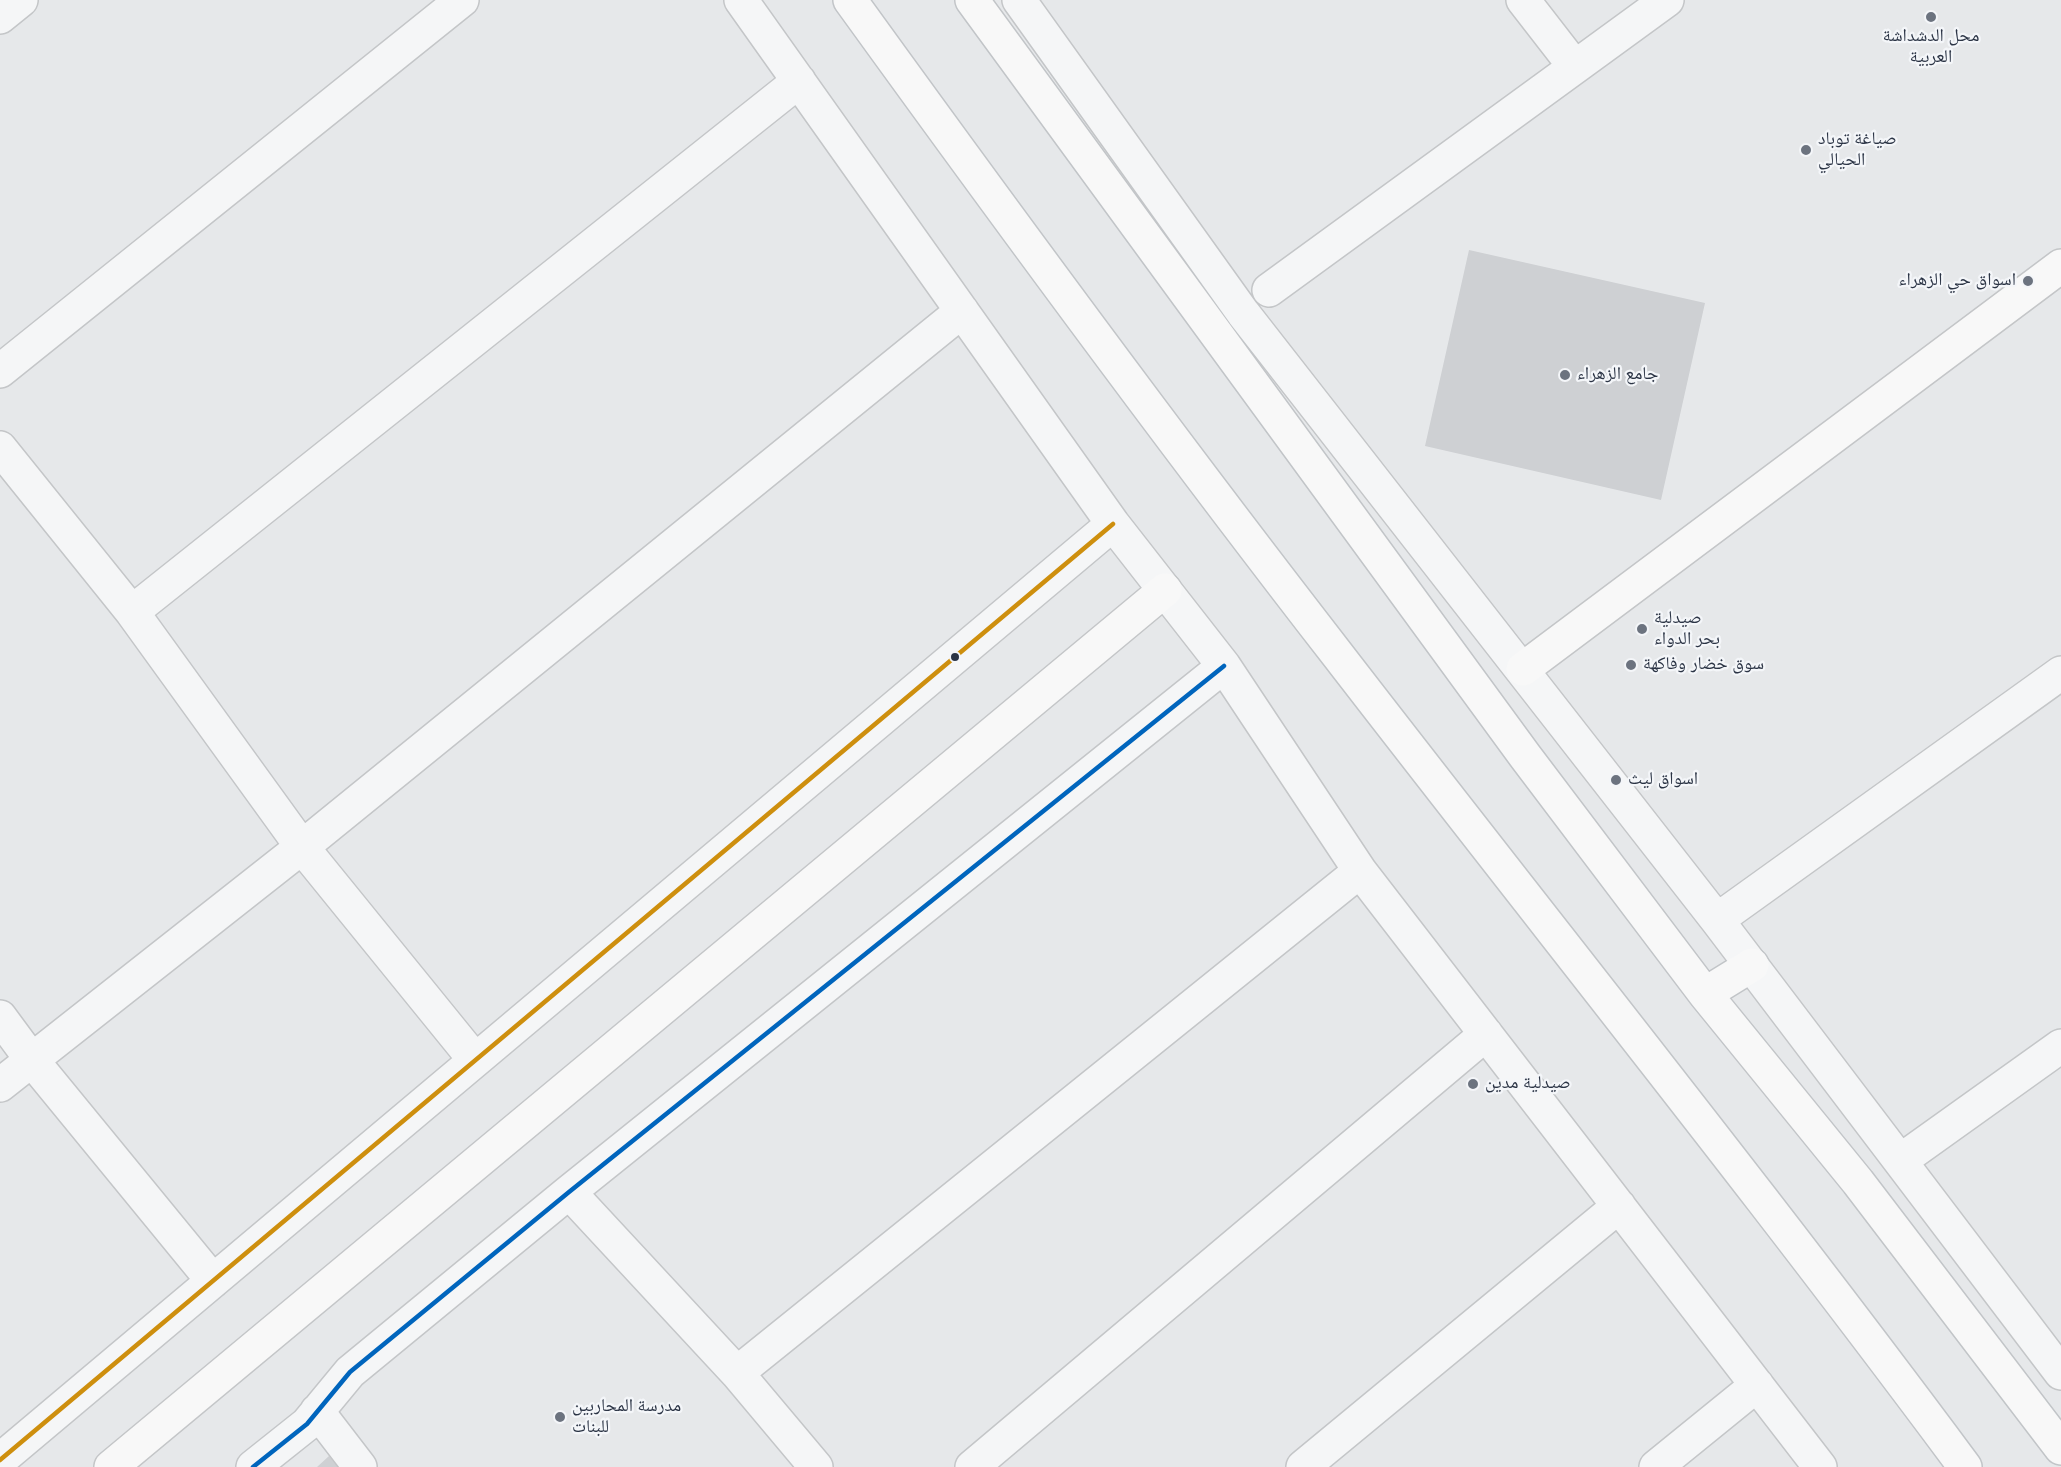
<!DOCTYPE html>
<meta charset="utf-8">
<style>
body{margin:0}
canvas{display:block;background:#e6e8ea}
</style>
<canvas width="2061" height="1467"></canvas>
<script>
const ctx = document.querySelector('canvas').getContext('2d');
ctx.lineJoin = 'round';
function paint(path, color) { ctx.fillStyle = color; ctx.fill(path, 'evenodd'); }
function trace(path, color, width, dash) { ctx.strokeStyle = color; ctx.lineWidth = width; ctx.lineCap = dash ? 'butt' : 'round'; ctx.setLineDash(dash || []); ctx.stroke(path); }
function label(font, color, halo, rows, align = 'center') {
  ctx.font = font + ' "Nunito Sans","Noto Naskh Arabic",sans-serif'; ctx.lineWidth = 4.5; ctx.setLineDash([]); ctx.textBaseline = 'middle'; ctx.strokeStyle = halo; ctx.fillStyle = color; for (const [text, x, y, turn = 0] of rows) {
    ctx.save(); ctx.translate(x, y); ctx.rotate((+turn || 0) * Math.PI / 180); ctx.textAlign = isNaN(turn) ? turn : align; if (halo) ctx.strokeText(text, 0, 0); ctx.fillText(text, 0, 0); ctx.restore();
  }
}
paint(new Path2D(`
 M1469,250L1705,303L1661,500L1425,446Z
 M329,1456L339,1467H317Z`), '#ced0d3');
const street = new Path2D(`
 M741,0L1113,524L1224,666L1360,871L1820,1467
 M1019,0L1243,313L1717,920L2061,1373
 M1523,0L1575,67
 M0,17L21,0
 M1269,290L1667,0
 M0,371L462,0
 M0,448L132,612L302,847L475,1060
 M132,612L799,81
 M1717,920L2061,673
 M0,1017L31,1059L213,1281
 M0,1085L302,847L962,311
 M1900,1161L2061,1046
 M569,1192L737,1373L816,1467
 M737,1373L1360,871
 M317,1411L360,1467
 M0,1460L1113,524
 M253,1467L307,1424L350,1372L569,1192L1224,666
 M972,1467L1486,1034
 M1303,1467L1619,1206
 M1656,1467L1757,1385`);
const secondary = new Path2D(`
 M1523,669L2061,266
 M111,1467L1165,590`);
const primary = new Path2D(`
 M850,0C1009,220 1170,439 1337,654C1546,925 1761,1192 1965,1467
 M972,0L1525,756L1705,994L1858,1182L2061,1448
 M1705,994L1752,965`);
trace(street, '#c4c6c8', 36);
trace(secondary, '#c4c6c8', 36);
trace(primary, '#c2c5c8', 36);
trace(street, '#f5f6f7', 33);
trace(secondary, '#f8f8f8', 33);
trace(primary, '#f8f8f8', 33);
trace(new Path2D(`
 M0,1460L1113,524`), '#ce8f0e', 4.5);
trace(new Path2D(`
 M253,1467L307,1424L350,1372L569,1192L1224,666`), '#0065bd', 4.5);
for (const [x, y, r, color] of [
 [1931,17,6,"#6c737f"],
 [1806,150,6,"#6c737f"],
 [2028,281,6,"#6c737f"],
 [1565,375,6,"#6c737f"],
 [1642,629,6,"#6c737f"],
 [955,657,5,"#2b3445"],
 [1631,665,6,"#6c737f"],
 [1616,780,6,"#6c737f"],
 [1473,1084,6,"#6c737f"],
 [560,1417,6,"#6c737f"]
]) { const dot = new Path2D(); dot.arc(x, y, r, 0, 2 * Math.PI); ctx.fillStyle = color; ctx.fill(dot); trace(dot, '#f4f6f9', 2); }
label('18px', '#2b3445', '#f4f6f9', [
 ["محل الدشداشة",1931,37,"center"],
 ["العربية",1931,58,"center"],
 ["صياغة توباد",1818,140],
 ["الحيالي",1818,161],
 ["اسواق حي الزهراء",2016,281,"right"],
 ["جامع الزهراء",1577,375],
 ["صيدلية",1654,619],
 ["بحر الدواء",1654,640],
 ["سوق خضار وفاكهة",1643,665],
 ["اسواق ليث",1628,780],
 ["صيدلية مدين",1485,1084],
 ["مدرسة المحاربين",572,1407],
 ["للبنات",572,1428]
], 'left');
</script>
